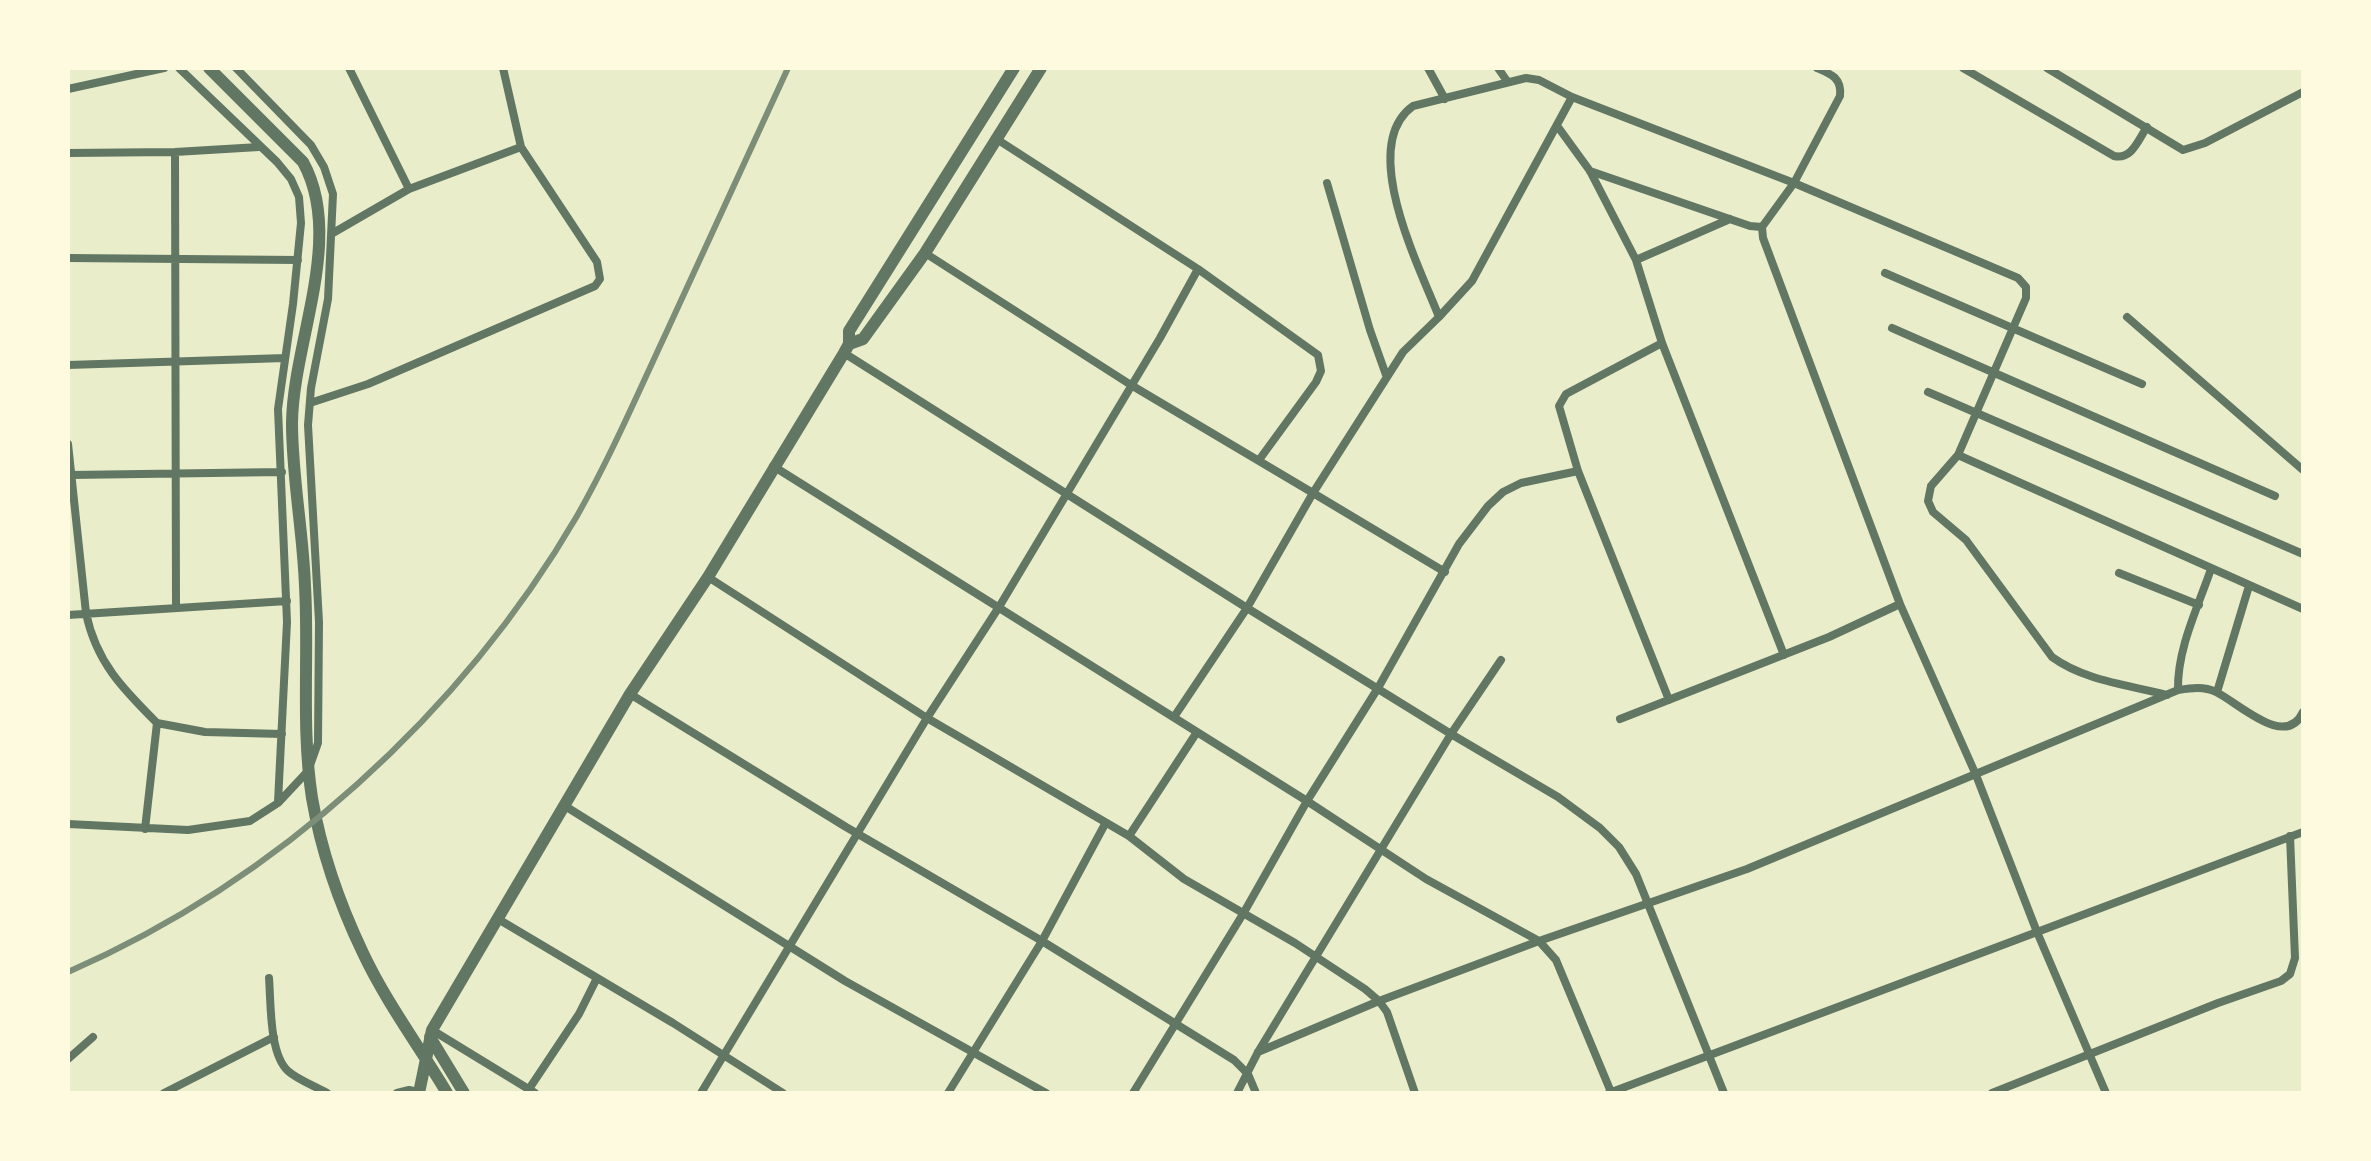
<!DOCTYPE html>
<style>
body{margin:0}
#map{position:relative;width:2371px;height:1161px;overflow:hidden;background:#e9edc9;font-family:Commissioner,sans-serif}
canvas{display:block}
.frame{position:absolute;inset:0;border:70px solid #fefae0;pointer-events:none}
</style>
<div id="map">
<canvas width="2371" height="1161"></canvas>
<div class="frame"></div>
</div>
<script>
const ctx = document.querySelector('canvas').getContext('2d');
ctx.lineJoin = 'round';
function trace(path, color, width, dash) { ctx.strokeStyle = color; ctx.lineWidth = width; ctx.lineCap = dash ? 'butt' : 'round'; ctx.setLineDash(dash || []); ctx.stroke(path); }
trace(new Path2D(`
 M179,68L277,162L291,179L299,197L301,223L293,304L278,409L287,622L278,802
 M349,68L409,189L521,147L503,68
 M1428,68L1445,99
 M1498,68L1507,81
 M1817,68C1831,74 1842,78 1840,96L1794,183L1762,227L1763,238L1900,604
 M1963,68L2114,156C2132,160 2138,140 2147,127
 M2047,68L2183,150L2205,143L2303,92
 M68,89L164,68
 M1558,127L1590,171L1636,260L1662,343L1784,655
 M995,138L1198,269L1318,355L1321,371L1316,382L1259,460
 M175,152L176,607
 M68,153L175,152L259,147
 M1590,171L1750,226L1762,227
 M1327,183L1370,330L1386,375
 M333,233L409,189
 M925,253L1131,385L1313,493L1247,608L1174,717
 M68,258L298,260
 M1636,260L1730,219
 M1885,273L2142,384
 M1439,317C1420,268 1357,146 1413,106L1526,78L1539,80L1572,97L1794,183L2018,278L2026,287V298L1958,455L1931,486L1928,501L1933,512L1966,540L2052,657C2085,681 2129,685 2167,695
 M2127,317L2303,470
 M1892,328L2275,496
 M1662,343L1566,394L1559,406L1578,471L1669,700
 M844,353L1247,608L1451,734L1558,797L1600,828L1619,847L1636,874L1724,1093
 M68,365L285,358
 M1928,392L2303,554
 M310,403L368,384L595,286L600,279L597,262L521,147
 M68,444L86,613C96,662 123,689 157,723L145,829
 M1958,455L2303,609
 M773,466L1307,801L1426,879L1539,941L1556,960L1611,1092
 M71,475L282,472
 M1445,572L1313,493L1403,352L1439,317L1472,281L1572,97
 M2119,573L2199,605
 M708,577L927,718L1129,836L1184,879L1295,943L1365,989L1379,1001L1387,1012L1415,1093
 M68,615L287,601
 M2178,690C2177,649 2198,607 2211,569
 M2217,692L2249,586
 M630,694L846,827L1042,941L1234,1060L1248,1074L1256,1093
 M1620,719L1829,637L1900,604L1976,775L2037,932L2106,1093
 M157,723L205,732L282,734
 M565,806L845,981L1046,1093
 M68,824L188,830L250,821L278,803L308,771L318,743L319,622L308,425L311,388L328,299L333,194L324,167L311,145L236,68
 M1129,836L1197,732
 M498,919L673,1023L783,1093
 M269,978C271,1002 269,1054 288,1071C298,1080 315,1086 327,1093
 M432,1030L535,1093
 M1258,1052L1379,1001L1539,941L1747,869L2178,690C2191,688 2204,686 2216,692C2239,703 2286,750 2303,712
 M68,1059L93,1037
 M529,1089L579,1014L597,978
 M164,1093L274,1037
 M397,1093L409,1090L419,1092
 M701,1093L927,718L999,607L1160,338L1198,269
 M948,1093L1042,941L1105,824
 M1133,1093L1243,914L1307,801L1378,688L1459,544L1488,506L1503,492L1521,483L1578,471
 M1237,1093L1258,1052L1451,734L1501,660
 M1609,1093L2303,832
 M1992,1093L2218,1003L2281,981L2290,974L2295,958L2290,836`), '#617663', 8);
trace(new Path2D(`
 M209,68L303,162C345,238 293,341 292,423C292,477 303,531 305,586C309,656 301,727 312,798C321,850 340,905 363,953C386,1002 419,1046 447,1093
 M849,344L863,339L925,253L1041,68
 M430,1037L464,1093
 M419,1093L432,1030L630,694L708,577L844,353L849,344V331L1014,68`), '#617663', 12);
trace(new Path2D(`
 M68,972C277,881 462,713 577,516C611,456 638,393 667,331C707,243 748,156 788,68`), '#7c8e77', 6);
</script>
